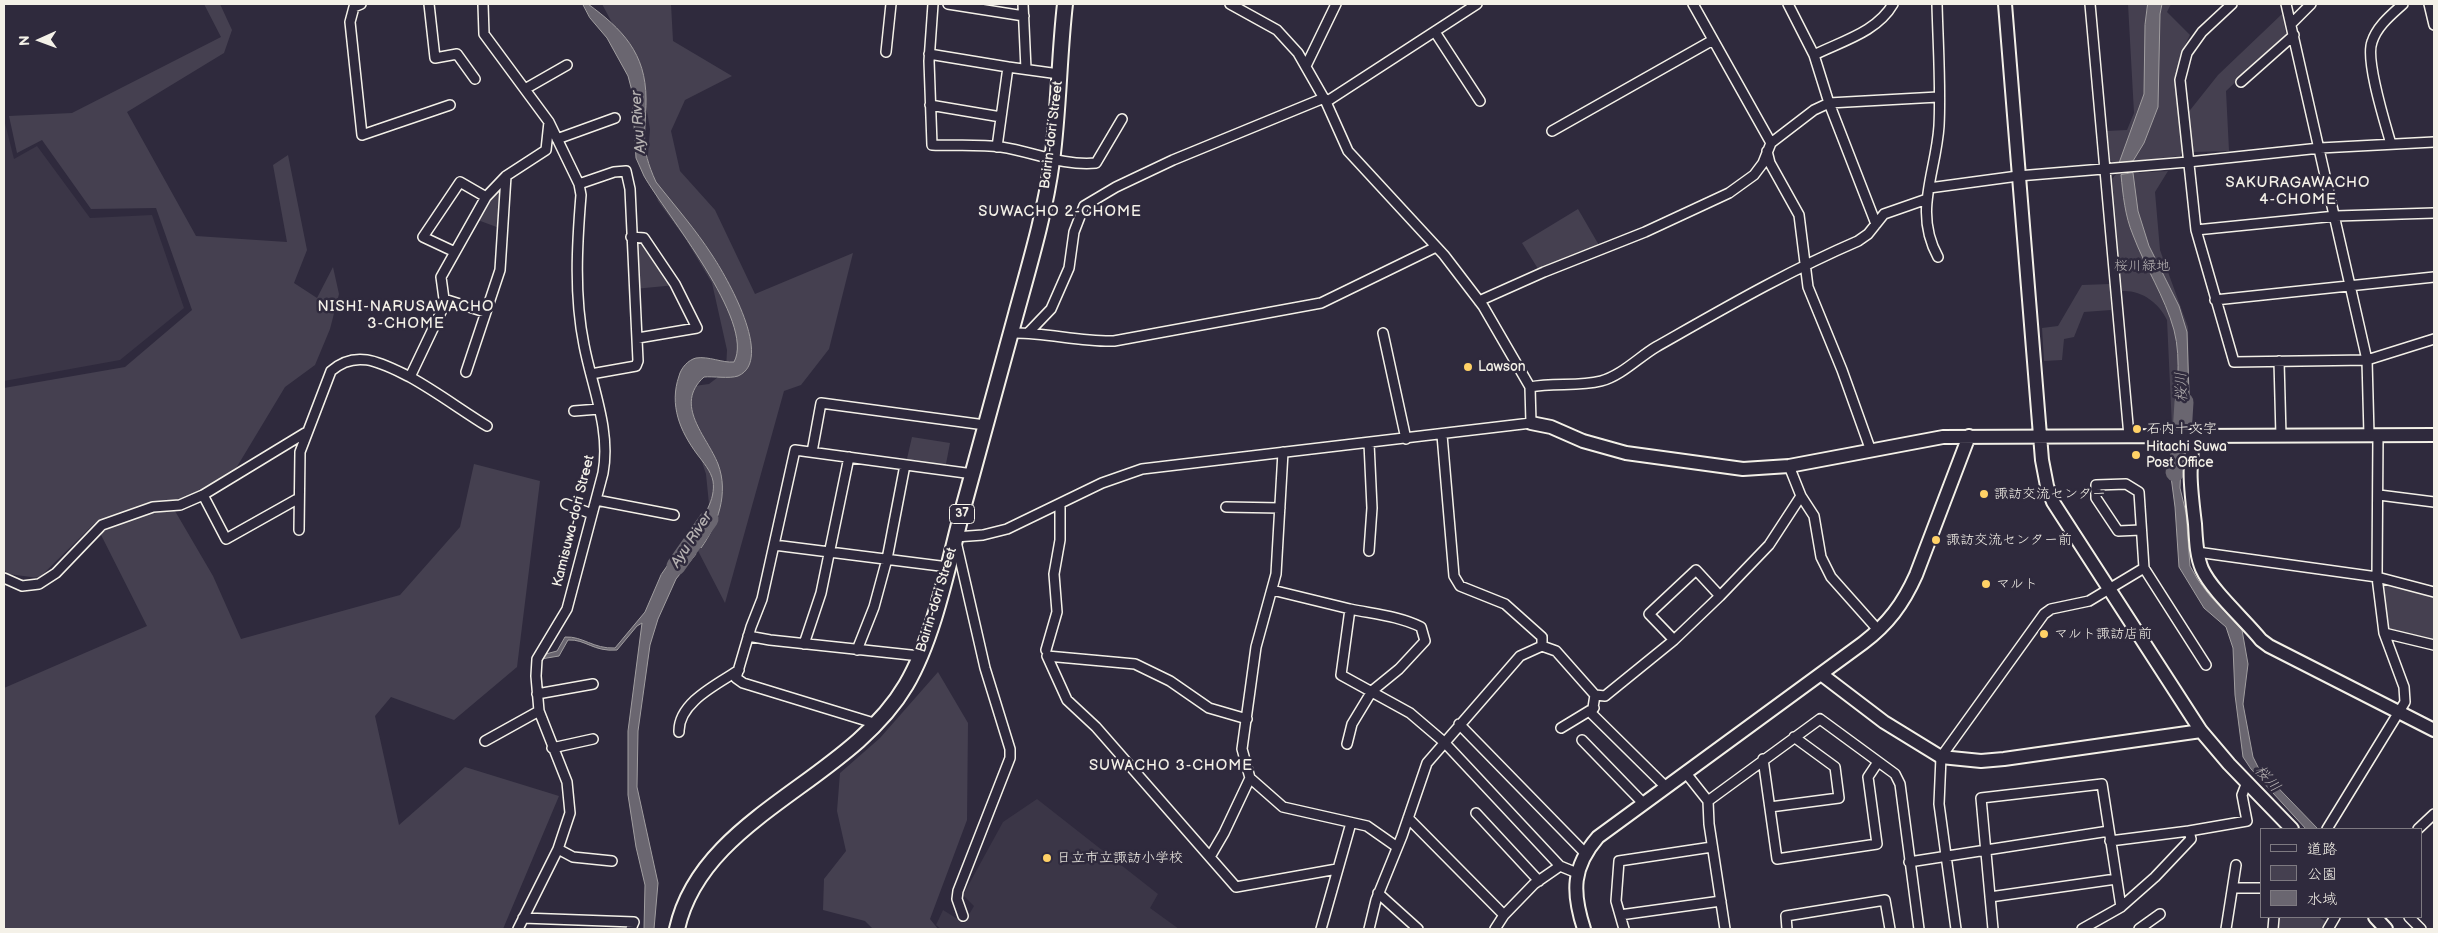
<!DOCTYPE html>
<meta charset="utf-8">
<style>
body{margin:0}
#map{position:relative;width:2438px;height:933px;overflow:hidden;background:#2f2a3d;font-family:"Balsamiq Sans","Klee One",sans-serif}
canvas{display:block}
.frame{position:absolute;inset:0;border:5px solid #f4f1e8;pointer-events:none}
.legend{position:absolute;left:2260px;top:828px;width:162px;height:90px;box-sizing:border-box;background:#2f2a3d;border:1px solid #7e7a81;margin:0;padding:6px 9px;list-style:none;font-size:15px;color:#f4f1e8}
.legend li{display:flex;align-items:center;gap:10px;height:25px}
.legend b{width:25px;border:1px solid #7e7a81}
.north{position:absolute;left:15px;top:15px;width:50px;height:50px;-webkit-text-stroke:4px #2f2a3d;paint-order:stroke;rotate:268deg;font-size:14px;font-weight:700;line-height:20px;text-align:center;color:#f4f1e8}
.north::after{content:'';display:block;margin:auto;width:18px;height:22px;background:#f4f1e8;clip-path:polygon(50% 0,100% 100%,50% 72%,0 100%)}
</style>
<div id="map">
<canvas width="2438" height="933"></canvas>
<div class="frame"></div>
<ul class="legend">
<li><b style="height:6px;background:#2f2a3d"></b>道路</li>
<li><b style="height:14px;background:#454050"></b>公園</li>
<li><b style="height:14px;background:#6a6670"></b>水域</li>
</ul>
<div class="north">N</div>
</div>
<script>
const ctx = document.querySelector('canvas').getContext('2d');
ctx.lineJoin = 'round';
function paint(path, color) { ctx.fillStyle = color; ctx.fill(path, 'evenodd'); }
function trace(path, color, width, dash) { ctx.strokeStyle = color; ctx.lineWidth = width; ctx.lineCap = dash ? 'butt' : 'round'; ctx.setLineDash(dash || []); ctx.stroke(path); }
function label(font, color, halo, rows, align = 'center') {
  ctx.font = font + ' "Balsamiq Sans","Klee One",sans-serif'; ctx.lineWidth = 5; ctx.setLineDash([]); ctx.textBaseline = 'middle'; ctx.strokeStyle = halo; ctx.fillStyle = color; for (const [text, x, y, turn = 0] of rows) {
    ctx.save(); ctx.translate(x, y); ctx.rotate((+turn || 0) * Math.PI / 180); ctx.textAlign = isNaN(turn) ? turn : align; if (halo) ctx.strokeText(text, 0, 0); ctx.fillText(text, 0, 0); ctx.restore();
  }
}
paint(new Path2D(`
 M4,119L14,159L37,146L90,218L152,215L184,308L120,360L4,381Z
 M1037,799L1158,894L1150,908L1179,929H941L936,925L943,910L964,923L974,906L963,895L1003,822Z`), '#3b3647');
paint(new Path2D(`
 M204,4H220L232,30L224,53L127,112L196,236L287,242L273,165L288,155L307,250L294,283L317,298L333,267L339,294L330,329L315,365L285,387L235,470L175,511L213,576L241,639L400,595L460,527L474,464L540,481L517,667L454,720L391,697L375,716L399,825L465,767L559,796L503,929H4V688L147,626L95,523L39,578L8,574L4,569V388L125,367L192,310L156,208L91,209L42,140L17,153L9,116L72,113L221,37Z
 M602,4H671L673,41L732,76L685,100L671,131L680,171L715,210L755,294L853,253L829,349L801,385L784,391L725,603L695,545L704,526L709,504L706,474L696,444L687,387L709,384L726,371L727,350L712,283L685,238L658,201L647,168L650,129L641,77Z
 M2128,4H2171L2167,12L2190,35L2182,51L2175,77L2183,148L2180,156L2114,163L2110,160L2107,131L2127,130L2134,113Z
 M2282,14L2286,34L2226,91L2229,151L2193,152L2190,148L2187,114L2218,75Z
 M2168,171L2155,192L2160,250L2188,327L2190,426L2172,427L2167,320C2159,303 2142,290 2122,291L2112,179L2116,174Z
 M506,176L502,229L475,219Z
 M1578,209L1600,247L1540,272L1522,243Z
 M631,237L644,238L676,285L634,289Z
 M2110,284L2111,310L2084,312L2074,337L2064,339L2062,360L2044,361L2042,328L2058,326L2082,285Z
 M912,437L950,443L945,469L906,463Z
 M2383,585L2434,596V641L2388,631Z
 M938,672L968,723L967,820L930,919L938,929H873L865,921L823,910L824,879L846,851L837,811L840,773L880,738Z
 M2278,917H2318L2327,922L2322,929H2276Z`), '#454050');
const water = new Path2D(`
 M583,4H588C622,29 646,53 646,99C646,135 639,145 656,182C675,206 696,230 712,255C726,276 775,360 738,376C729,379 713,376 704,377C673,405 707,436 718,464C729,493 718,524 701,548L692,532C703,518 716,500 713,481C711,471 703,462 697,454C680,431 669,405 679,376C681,368 688,360 696,358C709,356 722,363 734,362C756,322 665,213 644,176L636,158L632,91L628,76L607,38L590,18Z
 M2148,4H2162L2160,14L2158,107L2144,143L2133,161L2119,163L2144,94L2145,25Z
 M2133,173L2138,211L2149,246L2179,306L2187,332L2190,426H2175C2176,396 2182,360 2174,330C2165,297 2145,267 2133,235C2125,216 2123,195 2121,175Z
 M2186,446L2181,463L2180,488L2186,513L2190,566L2198,580L2210,596L2242,630L2248,664L2243,704L2253,757L2258,767L2318,829H2306L2251,769L2243,757L2235,695L2233,648L2226,627L2204,608L2179,567L2175,507L2170,469L2177,447Z
 M686,539L696,554L676,579L658,619L650,645L638,731L637,787L658,883L654,929H644L645,885L636,847L628,795V731L642,623L637,626L617,650C593,652 586,639 568,640L559,656L541,659L542,655L557,651L565,637C583,636 593,649 615,648L645,612L661,575Z`);
paint(water, '#6a6670');
trace(water, '#a19ea0', 1);
trace(new Path2D(`
 M2175,472L2181,450L2184,402
 M676,566L709,519`), '#6a6670', 19);
const street = new Path2D(`
 M361,4L354,7L350,22L362,135L450,105
 M429,4L435,58L457,54L475,79
 M483,4L484,34L549,122L579,184L581,195C577,244 574,296 584,345C592,387 611,430 603,473L567,609L537,659L536,676L539,711L567,782L570,813L558,849L518,929
 M933,4L929,61L932,145C954,146 979,144 1001,147C1034,152 1062,166 1096,163L1122,119
 M948,4L1024,16
 M1023,4L1026,69
 M1693,4L1771,143
 M1788,4L1814,55L1829,103L1876,224
 M1937,4C1938,45 1941,86 1939,126C1936,173 1913,212 1938,257
 M2090,4L2129,436
 M2232,4L2202,32L2187,53L2180,80L2196,230L2234,362L2367,360L2434,339
 M2286,4L2367,360L2369,435
 M2429,4L2434,25
 M2291,24L2311,4
 M1435,32L1480,101
 M886,52L891,4
 M929,54L1008,67L997,147
 M1814,55C1842,41 1877,32 1893,4
 M1306,66L1336,4
 M1008,67L1059,74
 M2241,82L2294,35
 M525,89L567,65
 M1326,102L1477,4
 M930,105L1001,117
 M1552,131L1713,40
 M557,139L615,118
 M2391,144C2385,123 2365,60 2372,42C2377,26 2391,15 2403,4
 M1767,151L1770,163L1799,215L1808,287L1842,370L1871,451
 M579,184L614,172L626,171L630,189L638,361L636,366L591,374
 M1929,188L2018,176L2188,162L2320,148L2434,142
 M2196,230L2336,216L2434,213
 M631,237L644,238L675,284L697,328L638,338
 M455,252L423,237L460,182L486,197
 M444,299L485,312
 M2215,300L2434,277
 M1479,301L1544,272L1645,232L1729,193L1754,175L1763,163L1771,143L1814,110L1829,103L1938,97
 M1029,332L1051,309L1069,268L1074,232L1084,206L1116,187L1173,160L1324,98
 M1011,333C1045,332 1079,342 1114,341L1321,303L1436,247
 M1383,333L1406,439
 M2279,361L2281,436
 M466,372L500,270L506,176
 M1530,387C1553,382 1578,387 1601,381C1621,376 1639,357 1656,347C1723,309 1788,271 1858,241L1868,234L1884,214L1927,199
 M574,411L599,409
 M487,426C461,410 437,392 410,377L441,312L444,299L441,277L486,197L506,176L546,150L549,122
 M1442,435L1454,576L1460,586L1505,604L1542,637V646
 M812,452L821,403L985,425
 M1283,452L1276,574L1256,647L1242,749L1250,778L1283,807L1367,826L1397,847
 M203,495L226,539L299,498
 M2379,495L2434,502
 M1801,496L1814,516L1821,557L1831,577L1879,631
 M596,500L674,515
 M566,504L592,514
 M1226,507L1280,508
 M299,530L300,452L331,371C357,348 383,364 410,377
 M2141,530L2118,531L2096,498V485L2126,484L2139,492L2144,568
 M774,545L948,567
 M1369,551L1372,508L1369,443
 M2197,552L2377,577L2434,592
 M4,578L22,586L39,584L56,573L102,525L153,507L180,505L203,495L305,433
 M1272,590L1350,609L1341,675L1410,713L1444,742L1560,866L1577,873
 M2384,633L2434,645
 M748,636L770,640L920,656
 M1674,640L1649,614L1696,570L1720,596
 M804,644L821,593L849,457
 M857,650L874,607L887,559L905,465
 M1046,650L1057,612L1054,574L1060,540V504
 M537,694L593,684
 M1595,695L1592,714L1666,787
 M1247,719L1209,708L1170,681L1135,664L1047,656L1067,700L1096,727L1236,887L1337,869
 M877,724L743,683L736,678L751,627L762,599L795,450L973,474
 M1459,724L1586,854
 M1561,728L1594,708
 M679,732C678,703 716,685 739,670
 M1582,740L1643,803
 M485,741L539,711
 M1347,744L1352,724L1372,691L1399,669L1425,641L1421,627C1399,616 1374,614 1350,609
 M552,748L593,739
 M1763,759L1777,859L1877,844L1868,777L1878,762
 M1685,772L1708,801L1709,824L1725,929
 M1708,801L1820,719L1895,774L1900,784L1919,929
 M1770,807L1839,798L1835,767L1794,737
 M1476,813L1539,881
 M1408,818L1504,915L1495,929
 M2327,829L2405,702L2404,687L2384,633L2377,577L2378,435
 M2418,829L2434,814
 M2189,831L2247,821L2242,795L2247,782
 M558,849L573,857L612,861
 M1210,857L1224,833L1250,778
 M1909,862L2109,831
 M2233,888H2262
 M1378,893L1418,929
 M1990,897L2116,879
 M1504,915L1534,884L1560,866
 M1620,915L1721,901
 M963,916L957,899L958,891L1010,758V749L985,668L955,537L983,535L1007,529L1102,483L1142,469L1531,423L1530,387L1483,306L1444,255L1348,151L1326,102L1298,53L1277,30L1230,4
 M2409,917L2421,929
 M523,918L634,922L631,929
 M1321,929L1351,823
 M1369,929L1376,900L1402,836L1427,763L1520,656L1542,646L1556,651L1595,695L1605,696L1674,640L1720,596L1769,545L1801,496L1789,466
 M1624,929L1616,901L1619,861L1712,847
 M1787,929L1786,916L1885,900L1890,929
 M1956,929L1939,804L1941,757L2044,614L2051,609L2089,601L2144,568L2206,665
 M1993,929L1981,798L2102,784L2121,907
 M2082,929L2121,907L2155,877L2191,839L2189,831L2110,841
 M2139,929L2160,914
 M2226,929L2236,865
 M2273,929L2274,917
 M2328,929L2335,917`);
const secondary = new Path2D(`
 M2005,4L2042,460L2047,486L2053,502L2201,731L2229,764L2292,829
 M1531,423L1551,427L1583,441L1626,453L1743,469L1789,466L1943,437L2434,435
 M2194,436C2188,470 2191,490 2195,524C2196,539 2196,555 2202,569C2212,591 2245,620 2261,640L2269,646L2434,730
 M1821,674L1884,722L1941,757L1981,761L2004,759L2201,731
 M2375,917L2386,929
 M1584,929C1572,892 1572,867 1598,837L1863,643C1888,624 1903,604 1916,575L1969,436`);
const primary = new Path2D(`
 M677,929C702,816 849,782 906,685C936,634 949,559 965,501C982,439 999,376 1016,314C1030,263 1045,213 1052,161C1059,109 1059,56 1065,4`);
trace(street, '#f4f1e8', 12);
trace(secondary, '#f4f1e8', 16);
trace(primary, '#f4f1e8', 18);
trace(street, '#2f2a3d', 9);
trace(secondary, '#2f2a3d', 12);
trace(primary, '#2f2a3d', 14);
for (const [x, y, r, color] of [
 [1468,367,5,"#ffd166"],
 [2137,429,5,"#ffd166"],
 [2136,455,5,"#ffd166"],
 [1984,494,5,"#ffd166"],
 [1936,540,5,"#ffd166"],
 [1986,584,5,"#ffd166"],
 [2044,634,5,"#ffd166"],
 [1047,858,5,"#ffd166"]
]) { const dot = new Path2D(); dot.arc(x, y, r, 0, 2 * Math.PI); ctx.fillStyle = color; ctx.fill(dot); trace(dot, '#2f2a3d', 2); }
for (const [x, y, w] of [
 [962,514,25]
]) { const box = new Path2D(); box.roundRect(x - w / 2, y - 9.5, w, 19, 4); ctx.fillStyle = '#2f2a3d'; ctx.fill(box); trace(box, '#f4f1e8', 1); }
label('bold 12px', '#f4f1e8', null, [
 ["37",962,514]
]);
label('14px', '#f4f1e8', '#2f2a3d', [
 ["Bairin-dori Street",1052,135,-83],
 ["Kamisuwa-dori Street",574,521,-76],
 ["Bairin-dori Street",937,600,-73]
]);
label('14px', '#b7b3b3', '#2f2a3d', [
 ["桜川緑地",2142,266]
]);
label('14px', '#f4f1e8', '#2f2a3d', [
 ["Lawson",1478,367],
 ["石内十文字",2147,429],
 ["Hitachi Suwa",2146,447],
 ["Post Office",2146,463],
 ["諏訪交流センター",1994,494],
 ["諏訪交流センター前",1946,540],
 ["マルト",1996,584],
 ["マルト諏訪店前",2054,634],
 ["日立市立諏訪小学校",1057,858]
], 'left');
label('italic 15px', '#b6b2b2', '#2f2a3d', [
 ["Ayu River",639,122,-94],
 ["桜川",2182,387,-92],
 ["Ayu River",692,540,-57],
 ["桜川",2267,779,49]
]);
ctx.letterSpacing = '1px';
label('15px', '#f4f1e8', '#2f2a3d', [
 ["SAKURAGAWACHO",2298,183],
 ["4-CHOME",2298,200],
 ["SUWACHO 2-CHOME",1060,212],
 ["NISHI-NARUSAWACHO",406,307],
 ["3-CHOME",406,324],
 ["SUWACHO 3-CHOME",1171,766]
]);
ctx.letterSpacing = '0px';
</script>
